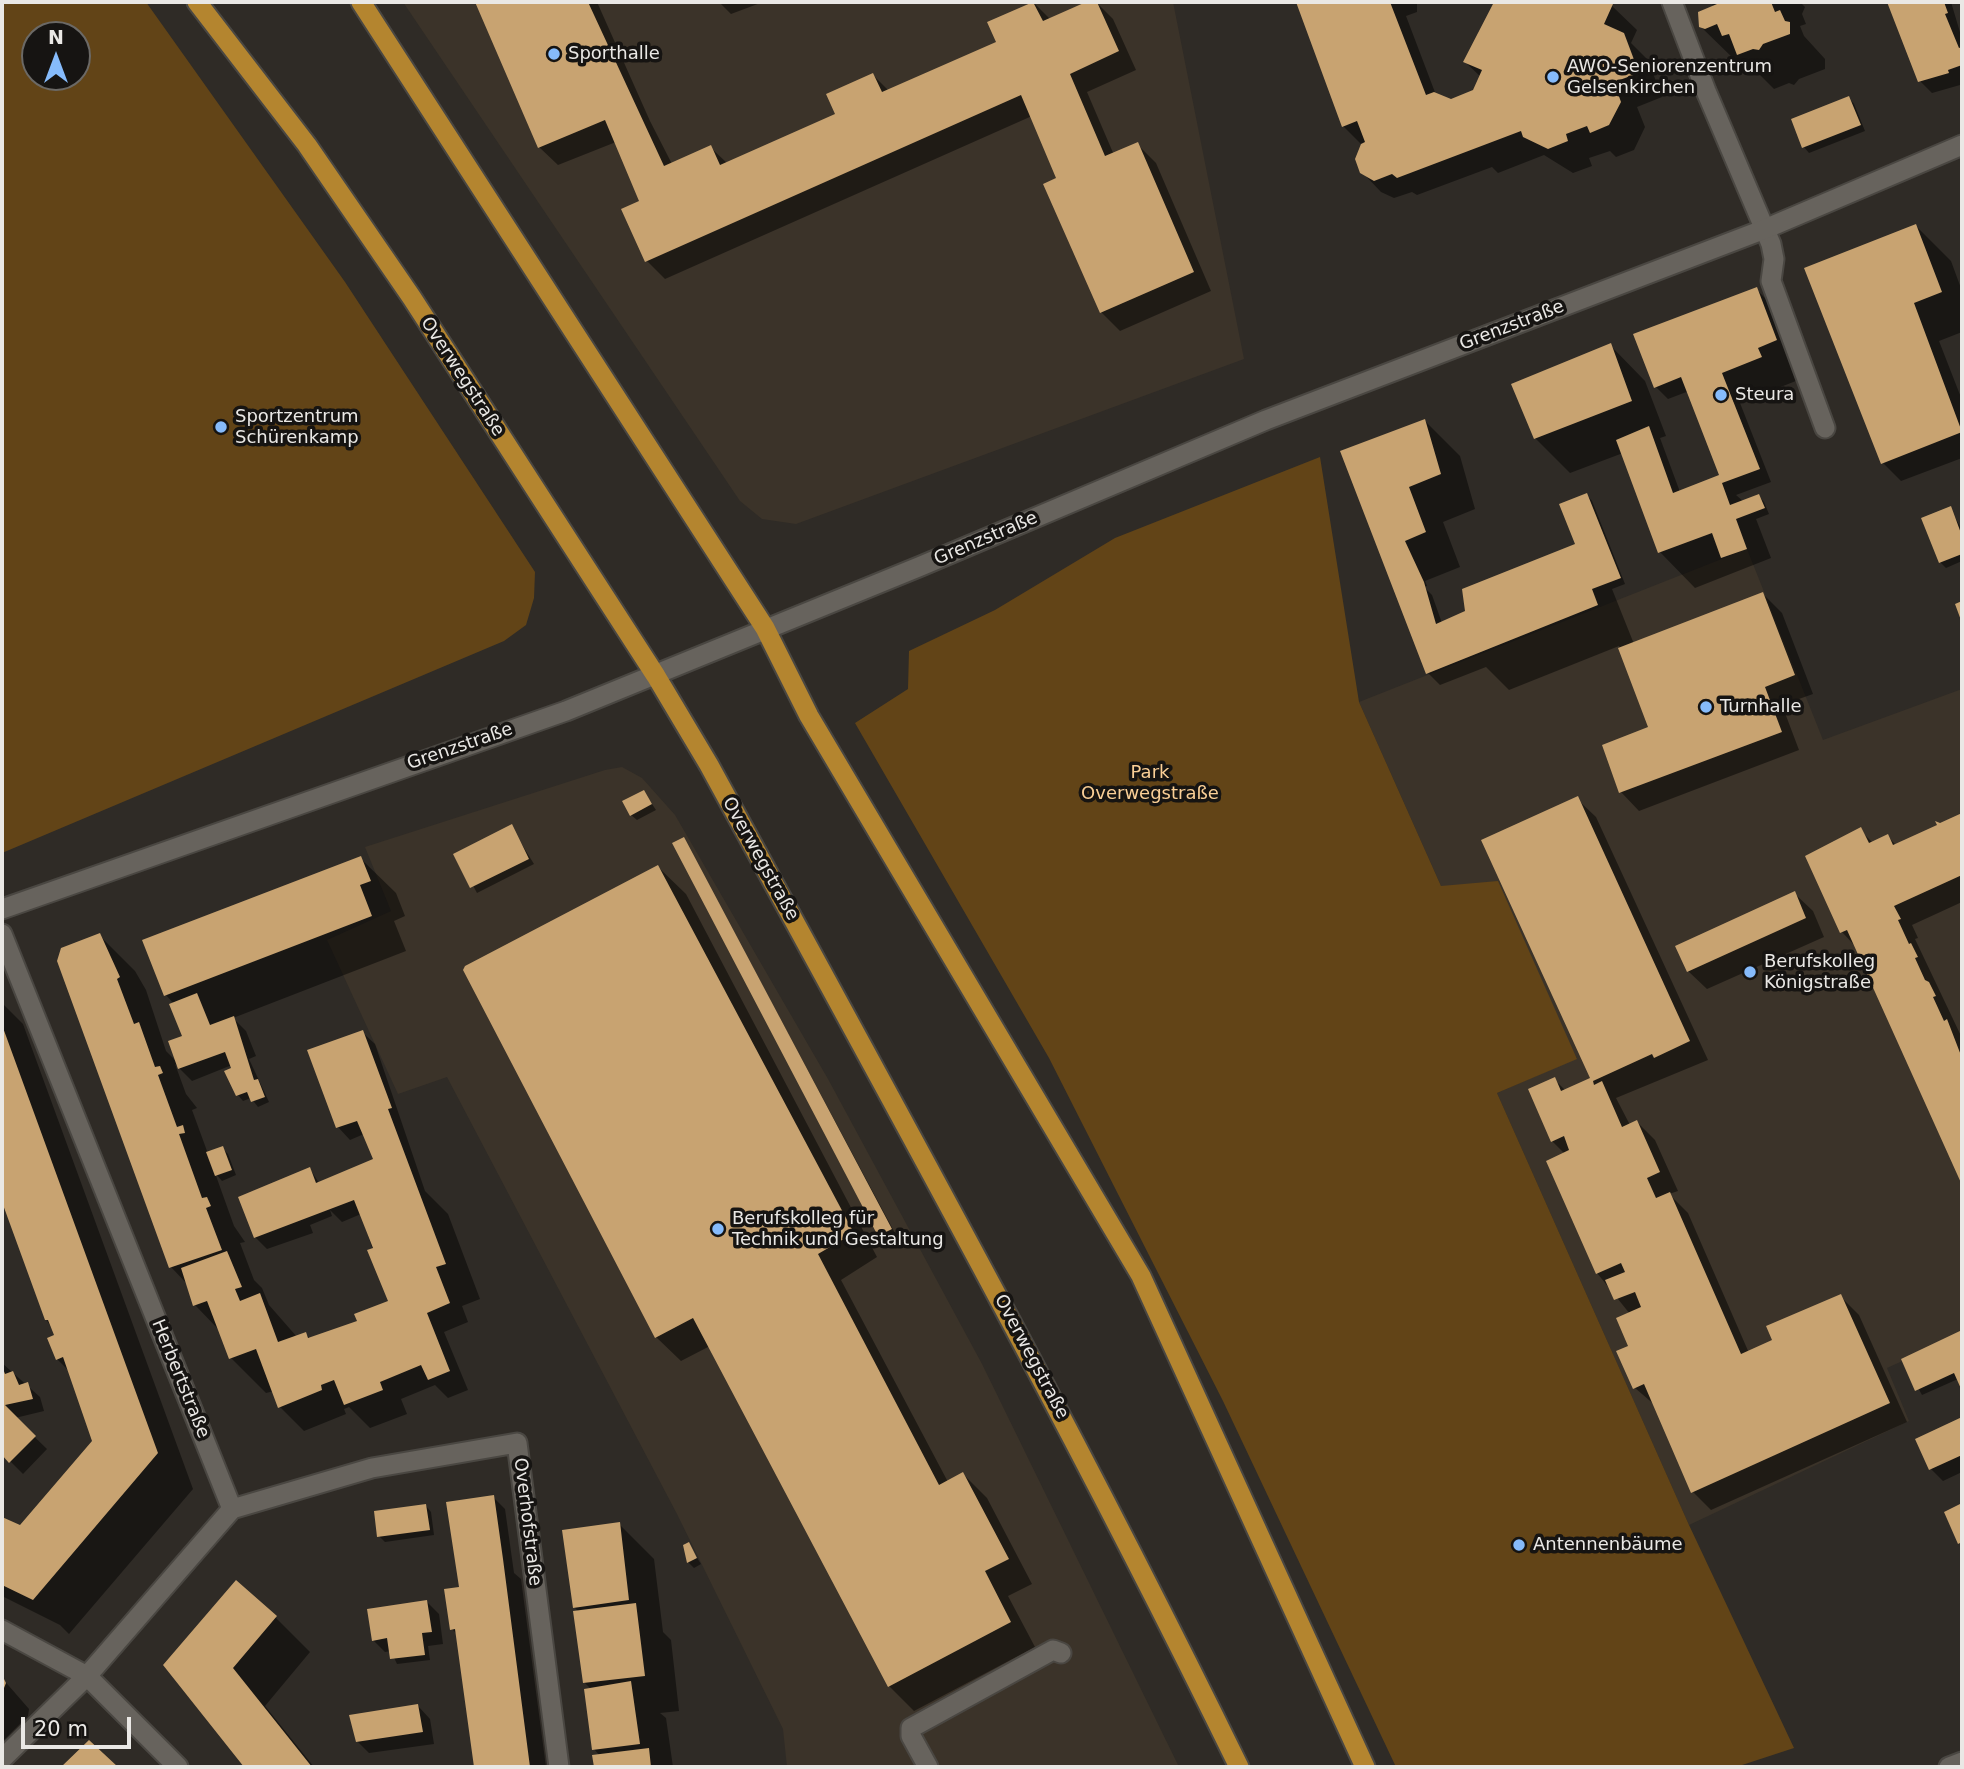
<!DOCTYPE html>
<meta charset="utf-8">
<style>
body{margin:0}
#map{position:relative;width:1964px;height:1769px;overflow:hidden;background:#2f2b26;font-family:"DejaVu Sans",sans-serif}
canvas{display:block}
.frame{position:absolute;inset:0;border:4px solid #eae8e5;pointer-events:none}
.north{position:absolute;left:21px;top:21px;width:70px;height:70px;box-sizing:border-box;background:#161412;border:2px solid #6b6966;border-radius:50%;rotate:0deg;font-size:19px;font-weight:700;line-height:28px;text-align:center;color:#eae8e5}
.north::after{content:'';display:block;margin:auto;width:24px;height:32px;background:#86bbfb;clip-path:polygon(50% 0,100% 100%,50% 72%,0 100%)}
.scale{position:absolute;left:21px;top:1717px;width:110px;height:32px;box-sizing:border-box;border:4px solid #eae8e5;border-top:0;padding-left:9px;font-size:21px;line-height:24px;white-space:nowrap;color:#eae8e5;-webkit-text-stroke:5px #161412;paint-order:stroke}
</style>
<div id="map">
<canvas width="1964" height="1769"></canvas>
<div class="frame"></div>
<div class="north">N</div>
<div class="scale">20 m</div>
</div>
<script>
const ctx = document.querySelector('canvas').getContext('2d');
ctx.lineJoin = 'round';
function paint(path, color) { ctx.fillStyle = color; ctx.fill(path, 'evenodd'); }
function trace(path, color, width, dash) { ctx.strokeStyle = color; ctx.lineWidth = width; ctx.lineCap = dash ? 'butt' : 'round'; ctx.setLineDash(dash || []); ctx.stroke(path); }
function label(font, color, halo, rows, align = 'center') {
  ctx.font = font + ' "DejaVu Sans",sans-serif'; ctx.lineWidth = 7; ctx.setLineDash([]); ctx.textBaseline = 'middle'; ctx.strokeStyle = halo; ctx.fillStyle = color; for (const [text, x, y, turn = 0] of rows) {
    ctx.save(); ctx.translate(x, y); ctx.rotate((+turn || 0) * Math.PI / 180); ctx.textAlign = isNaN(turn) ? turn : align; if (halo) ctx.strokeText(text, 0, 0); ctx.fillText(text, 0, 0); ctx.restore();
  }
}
paint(new Path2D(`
 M403,2H1173L1244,359L796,524L762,519L740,501Z
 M1747,549L1823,740L1962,689V1334L1887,1368L1909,1421L1689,1525L1497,1093L1577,1058L1441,886L1359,702Z
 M622,767L642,778L675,815L828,1079L982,1364L1179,1767H787L783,1729L677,1514L447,1077L398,1094L327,940L391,911L365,847L605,770Z`), '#3b3329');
paint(new Path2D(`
 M2,2H146L345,282L535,572L534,598L526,625L504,641L2,853ZM77,35V77H35V35Z
 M1320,457L1359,702L1441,886L1498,881L1577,1059L1497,1093L1689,1525L1794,1748L1736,1767H1396L1223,1401L1049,1058L855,723L908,689L909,651L995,610L1115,538Z`), '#624417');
paint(new Path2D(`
 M476,2H597L650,121L672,164L710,147L727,163L837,115L873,75L889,91L998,43L989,23L1034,3L1050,19L1096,2L1113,19L1136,70L1087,92L1114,155L1137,144L1156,163L1211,291L1120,331L1101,312L1045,185L1059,179L1032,116L665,279L647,261L641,202L616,142L558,165L539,147Z
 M719,2H763L731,14Z
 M1298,2H1417V12L1406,16L1436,95L1451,101L1474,91L1481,77L1465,62L1496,2H1604L1612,6L1637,30L1631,43L1648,60L1662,97L1637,107L1645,127L1634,150L1616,157L1610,151L1589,158L1592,166L1573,173L1544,155L1498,173L1492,167L1417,195L1412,192L1394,198L1381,192L1362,172V145L1343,126Z
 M1710,2H1800L1805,7L1802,14L1806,24L1800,26L1804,36L1825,59V69L1799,79L1794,85L1789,83L1774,89L1746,61H1736L1700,26V13L1715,7Z
 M1888,2H1951L1962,39L1960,85L1932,93L1920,81Z
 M1849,98L1854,104L1865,131L1809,153L1804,147L1793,120Z
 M1916,226L1951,261L1962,291V332L1939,341L1962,400V458L1901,481L1883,463Z
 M1756,289L1792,325L1811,375L1740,403L1771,482L1736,495L1744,502L1759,496L1764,502L1769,514L1756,519L1771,558L1695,588L1660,552L1623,453L1570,473L1535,438L1610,345L1645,381L1666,436L1660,438L1680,492L1724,482L1689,391L1668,399L1656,387Z
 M1425,421L1460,456L1475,509L1443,522L1460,567L1425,581L1427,586L1424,587L1432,595L1442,623L1579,552L1587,495L1592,501L1625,584L1612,589L1634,644L1763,594L1782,613L1813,694L1782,705L1799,750L1639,811L1621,792L1604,746L1650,728L1619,646L1509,690L1486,667L1440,685L1428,673L1342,452Z
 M1950,508L1962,530V561L1946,568L1940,562Z
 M644,792L656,810L637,820L631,815Z
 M1577,799L1596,817L1708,1060L1616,1098L1630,1125L1637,1122L1655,1140L1678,1191L1669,1194L1688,1213L1749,1353L1774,1341L1840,1296L1859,1315L1907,1422L1711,1510L1693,1492L1656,1406L1635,1388L1630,1314L1597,1273L1565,1154L1552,1141L1554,1079L1566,1091L1592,1079Z
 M1962,815V902L1912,925L1918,938L1915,939L1962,1038V1179L1856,947L1842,932L1807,857L1861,831L1873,843L1887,836L1896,845Z
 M511,827L534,864L477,893L456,854Z
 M684,839L896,1235L885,1241L879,1235Z
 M360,858L396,893L405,916L394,921L406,951L233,1018L246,1031L256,1056L249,1059L269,1102L258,1107L251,1098L243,1101L238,1095L232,1065L192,1081L175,1064L186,1094L197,1108L192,1110L207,1151L222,1148L228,1154L236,1175L222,1181L215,1173L234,1226L245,1242L240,1243L254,1280L262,1288L269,1305L297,1337L305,1334L311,1339L356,1323L390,1302L361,1214L342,1222L330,1210L332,1216L310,1225L313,1233L267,1249L255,1237L310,1169L319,1183L375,1160L364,1134L350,1140L338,1127L362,1032L375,1044L425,1191L448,1214L480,1299L462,1306L468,1322L444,1332L468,1390L448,1398L435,1385L401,1399L407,1414L370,1428L349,1407L344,1409L346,1414L304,1431L280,1407L274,1391L266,1393L231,1358L220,1331L195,1305L188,1285L171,1267L58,961L99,935L135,971L146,990L166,1051L178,1063L184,1037L174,1004L166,995Z
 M658,867L686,894L877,1257L841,1280L948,1482L963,1474L987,1498L1032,1584L1008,1596L1035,1647L914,1711L889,1686L710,1346L681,1361L656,1337Z
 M1794,893L1813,911L1824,937L1707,989L1688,971Z
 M2,1003L23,1024L193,1489L69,1634L60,1625L2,1596V1519L20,1528L94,1441L69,1371L57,1359V1337L46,1319L2,1197Z
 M1962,1332V1387L1958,1379L1922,1395L1903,1360Z
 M2,1363L40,1397L44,1411L15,1418L47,1449L23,1474L2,1453Z
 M1962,1419V1472L1943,1481L1931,1469L1918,1440Z
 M493,1497L505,1509L514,1573L521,1579L546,1767H475L458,1635L452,1629L461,1588Z
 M426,1506L431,1512L434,1535L385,1542L379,1536Z
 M619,1524L654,1559L663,1632L671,1640L679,1711L660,1713L666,1718L673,1767H596L594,1757L600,1756L594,1749L591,1689L584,1682L579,1612L574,1607Z
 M688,1544L701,1564L694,1568L688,1562Z
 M427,1602L439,1614L443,1644L428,1646L430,1660L397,1664L391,1651L385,1652L373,1640Z
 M275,1617L310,1652L265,1706L314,1767H246L165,1665Z
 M2,1678L29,1709L28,1716L2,1742Z
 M418,1706L430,1719L434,1744L369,1753L357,1741Z`), '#0007');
paint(new Path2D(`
 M475,2H588L664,166L711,145L720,165L835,114L826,94L873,73L882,92L996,42L987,22L1033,2L1043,21L1086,2H1097L1119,51L1070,74L1105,156L1138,142L1194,272L1100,313L1043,184L1056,178L1021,95L645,262L621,209L639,201L605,120L538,148Z
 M1296,2H1390L1426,95L1434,92L1451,99L1473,90L1482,70L1463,62L1494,2L1613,4L1604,24L1624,33L1639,73L1614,82L1621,102L1609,125L1590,133L1587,126L1566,134L1568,141L1548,149L1523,137L1521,131L1397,178L1392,174L1374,181L1360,173L1355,159L1361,144L1365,142L1357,121L1342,127Z
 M1716,2H1771L1775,12L1780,10L1785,21L1790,22V34L1763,44L1759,50L1753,49L1737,55L1729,34L1722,36L1717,24L1705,29L1699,27L1698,12L1717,4Z
 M1887,2H1944L1948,13L1945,14L1959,48L1962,47V65L1948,70L1949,73L1918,82Z
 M1849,96L1861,125L1802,148L1791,119Z
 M1916,224L1942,292L1914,303L1962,432L1881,464L1804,268Z
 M1757,287L1777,340L1758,348L1762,357L1722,373L1760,469L1722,483L1730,505L1759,494L1765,508L1736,519L1747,549L1721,558L1712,533L1658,553L1616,440L1649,426L1673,493L1719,475L1681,377L1654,388L1633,334Z
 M1611,343L1632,401L1534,439L1511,384Z
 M1425,419L1441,474L1409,487L1426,532L1405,541L1424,582L1436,624L1465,611L1462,589L1575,544L1559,504L1587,493L1621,578L1592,589L1598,605L1426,674L1340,451Z
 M1951,506L1962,536V554L1939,563L1921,518Z
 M1763,592L1795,675L1765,687L1782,732L1619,793L1602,745L1648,727L1618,648Z
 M1962,601V623L1955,604Z
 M644,790L652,804L630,816L622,801Z
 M1578,796L1690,1041L1654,1058L1652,1054L1593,1081L1594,1085L1602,1081L1622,1127L1637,1120L1660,1172L1647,1178L1656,1198L1670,1192L1741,1354L1772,1340L1766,1326L1841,1294L1890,1403L1691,1493L1644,1384L1633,1389L1616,1351L1628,1346L1616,1318L1641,1307L1635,1292L1614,1300L1605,1280L1625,1272L1621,1263L1596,1274L1546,1161L1569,1150L1564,1136L1551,1142L1528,1089L1555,1077L1561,1091L1590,1078L1481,840Z
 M1962,813V875L1894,906L1901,919L1898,920L1909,944L1911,943L1918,957L1915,958L1925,980L1929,982L1936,996L1933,997L1944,1021L1947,1019L1962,1058V1185L1847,930L1840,933L1805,856L1861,827L1869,843L1888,834L1893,845L1937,825L1935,821L1940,823Z
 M512,824L529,859L470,888L453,854Z
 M684,837L892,1229L878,1236L672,843Z
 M361,856L371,881L360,885L372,916L164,996L142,940Z
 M658,865L854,1233L818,1254L939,1485L963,1472L1009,1559L985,1571L1011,1622L888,1687L693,1318L655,1338L463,970L465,966Z
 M1795,891L1806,918L1687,972L1675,946Z
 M100,933L120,977L117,979L134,1024L139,1022L155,1067L160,1066L163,1073L158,1075L177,1127L183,1125L185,1133L179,1134L202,1198L207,1197L211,1206L206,1208L222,1250L169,1268L57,961L61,948Z
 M197,993L210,1025L234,1016L254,1080L258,1079L265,1097L251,1102L247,1092L236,1096L224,1071L231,1068L225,1052L178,1069L168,1041L182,1036L169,1004Z
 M2,1025L158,1453L33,1600L2,1585V1517L20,1525L92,1441L63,1357L56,1360L47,1338L54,1335L48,1320H45L2,1202Z
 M363,1030L392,1108L388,1109L446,1264L436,1267L450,1303L427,1313L450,1371L428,1380L421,1365L380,1382L383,1390L344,1405L334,1380L321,1385L322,1390L278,1408L256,1349L229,1359L207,1301L193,1306L181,1268L227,1251L242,1287L235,1289L240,1301L260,1293L278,1342L306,1332L308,1338L357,1321L354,1314L388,1301L367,1250L373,1248L354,1200L254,1238L238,1197L310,1167L316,1183L373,1159L357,1121L336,1128L307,1050Z
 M223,1146L232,1170L215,1176L206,1152Z
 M1962,1330V1391L1954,1373L1915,1391L1901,1359Z
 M2,1366L5,1374L13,1371L19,1385L28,1382L33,1399L5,1405L36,1436L9,1463L2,1455Z
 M1962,1417V1455L1929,1470L1915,1439Z
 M494,1495L503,1559L530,1767H474L455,1629L450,1630L444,1589L459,1587L446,1502Z
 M1962,1503V1542L1958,1544L1944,1512Z
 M426,1504L430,1530L377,1537L374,1511Z
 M620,1522L629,1600L573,1608L562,1530Z
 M689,1542L697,1558L687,1563L683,1545Z
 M236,1580L277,1616L233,1668L312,1767H244L163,1665Z
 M427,1600L432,1632L422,1633L425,1655L390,1659L387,1638L372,1641L367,1609Z
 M636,1603L645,1676L583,1683L573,1611Z
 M2,1675L6,1683L2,1693Z
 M631,1681L640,1744L592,1750L584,1689Z
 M418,1704L423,1732L356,1742L349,1715Z
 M89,1740L118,1767H61Z
 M649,1748L651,1767H594L592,1755Z`), '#c8a371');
const service = new Path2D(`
 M1672,2L1706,91L1771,244L1774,259L1771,281L1825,428
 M928,1767L911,1736V1728L1053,1650L1061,1653`);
const minor = new Path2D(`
 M2,934L232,1509L87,1676L2,1759
 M232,1509L372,1468L517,1443L559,1767
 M2,1630L87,1676L178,1767
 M1949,1767L1962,1762`);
const tertiary = new Path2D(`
 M2,909L566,711L921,566L1266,420L1765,229L1962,145`);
const primary = new Path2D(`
 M197,2L307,145L412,298L656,676L709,765C890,1097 1073,1427 1239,1767
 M361,2L765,628L809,716L1141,1276L1365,1767`);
trace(service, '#4a4742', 23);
trace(minor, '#4a4742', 23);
trace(tertiary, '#4a4742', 23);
trace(primary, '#4a4742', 23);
trace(service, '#67635d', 19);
trace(minor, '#67635d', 19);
trace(tertiary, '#67635d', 19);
trace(primary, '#b4852f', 19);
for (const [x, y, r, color] of [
 [554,54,7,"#86bbfb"],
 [1553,77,7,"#86bbfb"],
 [1721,395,7,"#86bbfb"],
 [221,427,7,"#86bbfb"],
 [1706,707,7,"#86bbfb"],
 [1750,972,7,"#86bbfb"],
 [718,1229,7,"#86bbfb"],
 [1519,1545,7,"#86bbfb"]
]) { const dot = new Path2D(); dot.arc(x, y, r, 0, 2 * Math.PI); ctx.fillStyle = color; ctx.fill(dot); trace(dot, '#161412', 2.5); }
label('18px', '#eae8e5', '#161412', [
 ["Sporthalle",568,54],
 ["AWO-Seniorenzentrum",1567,67],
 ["Gelsenkirchen",1567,88],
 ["Steura",1735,395],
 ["Sportzentrum",235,417],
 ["Schürenkamp",235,438],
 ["Turnhalle",1720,707],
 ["Berufskolleg",1764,962],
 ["Königstraße",1764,983],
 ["Berufskolleg für",732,1219],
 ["Technik und Gestaltung",732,1240],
 ["Antennenbäume",1533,1545]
], 'left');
label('18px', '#eae8e5', '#161412', [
 ["Grenzstraße",1512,326,-21],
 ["Overwegstraße",462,377,57],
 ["Grenzstraße",986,539,-23],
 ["Grenzstraße",460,747,-19],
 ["Overwegstraße",760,859,61],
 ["Overwegstraße",1031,1357,62],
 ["Herbertstraße",180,1379,68],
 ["Overhofstraße",527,1522,83]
]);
label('18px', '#facf96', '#161412', [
 ["Park",1150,773],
 ["Overwegstraße",1150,794]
]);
</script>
